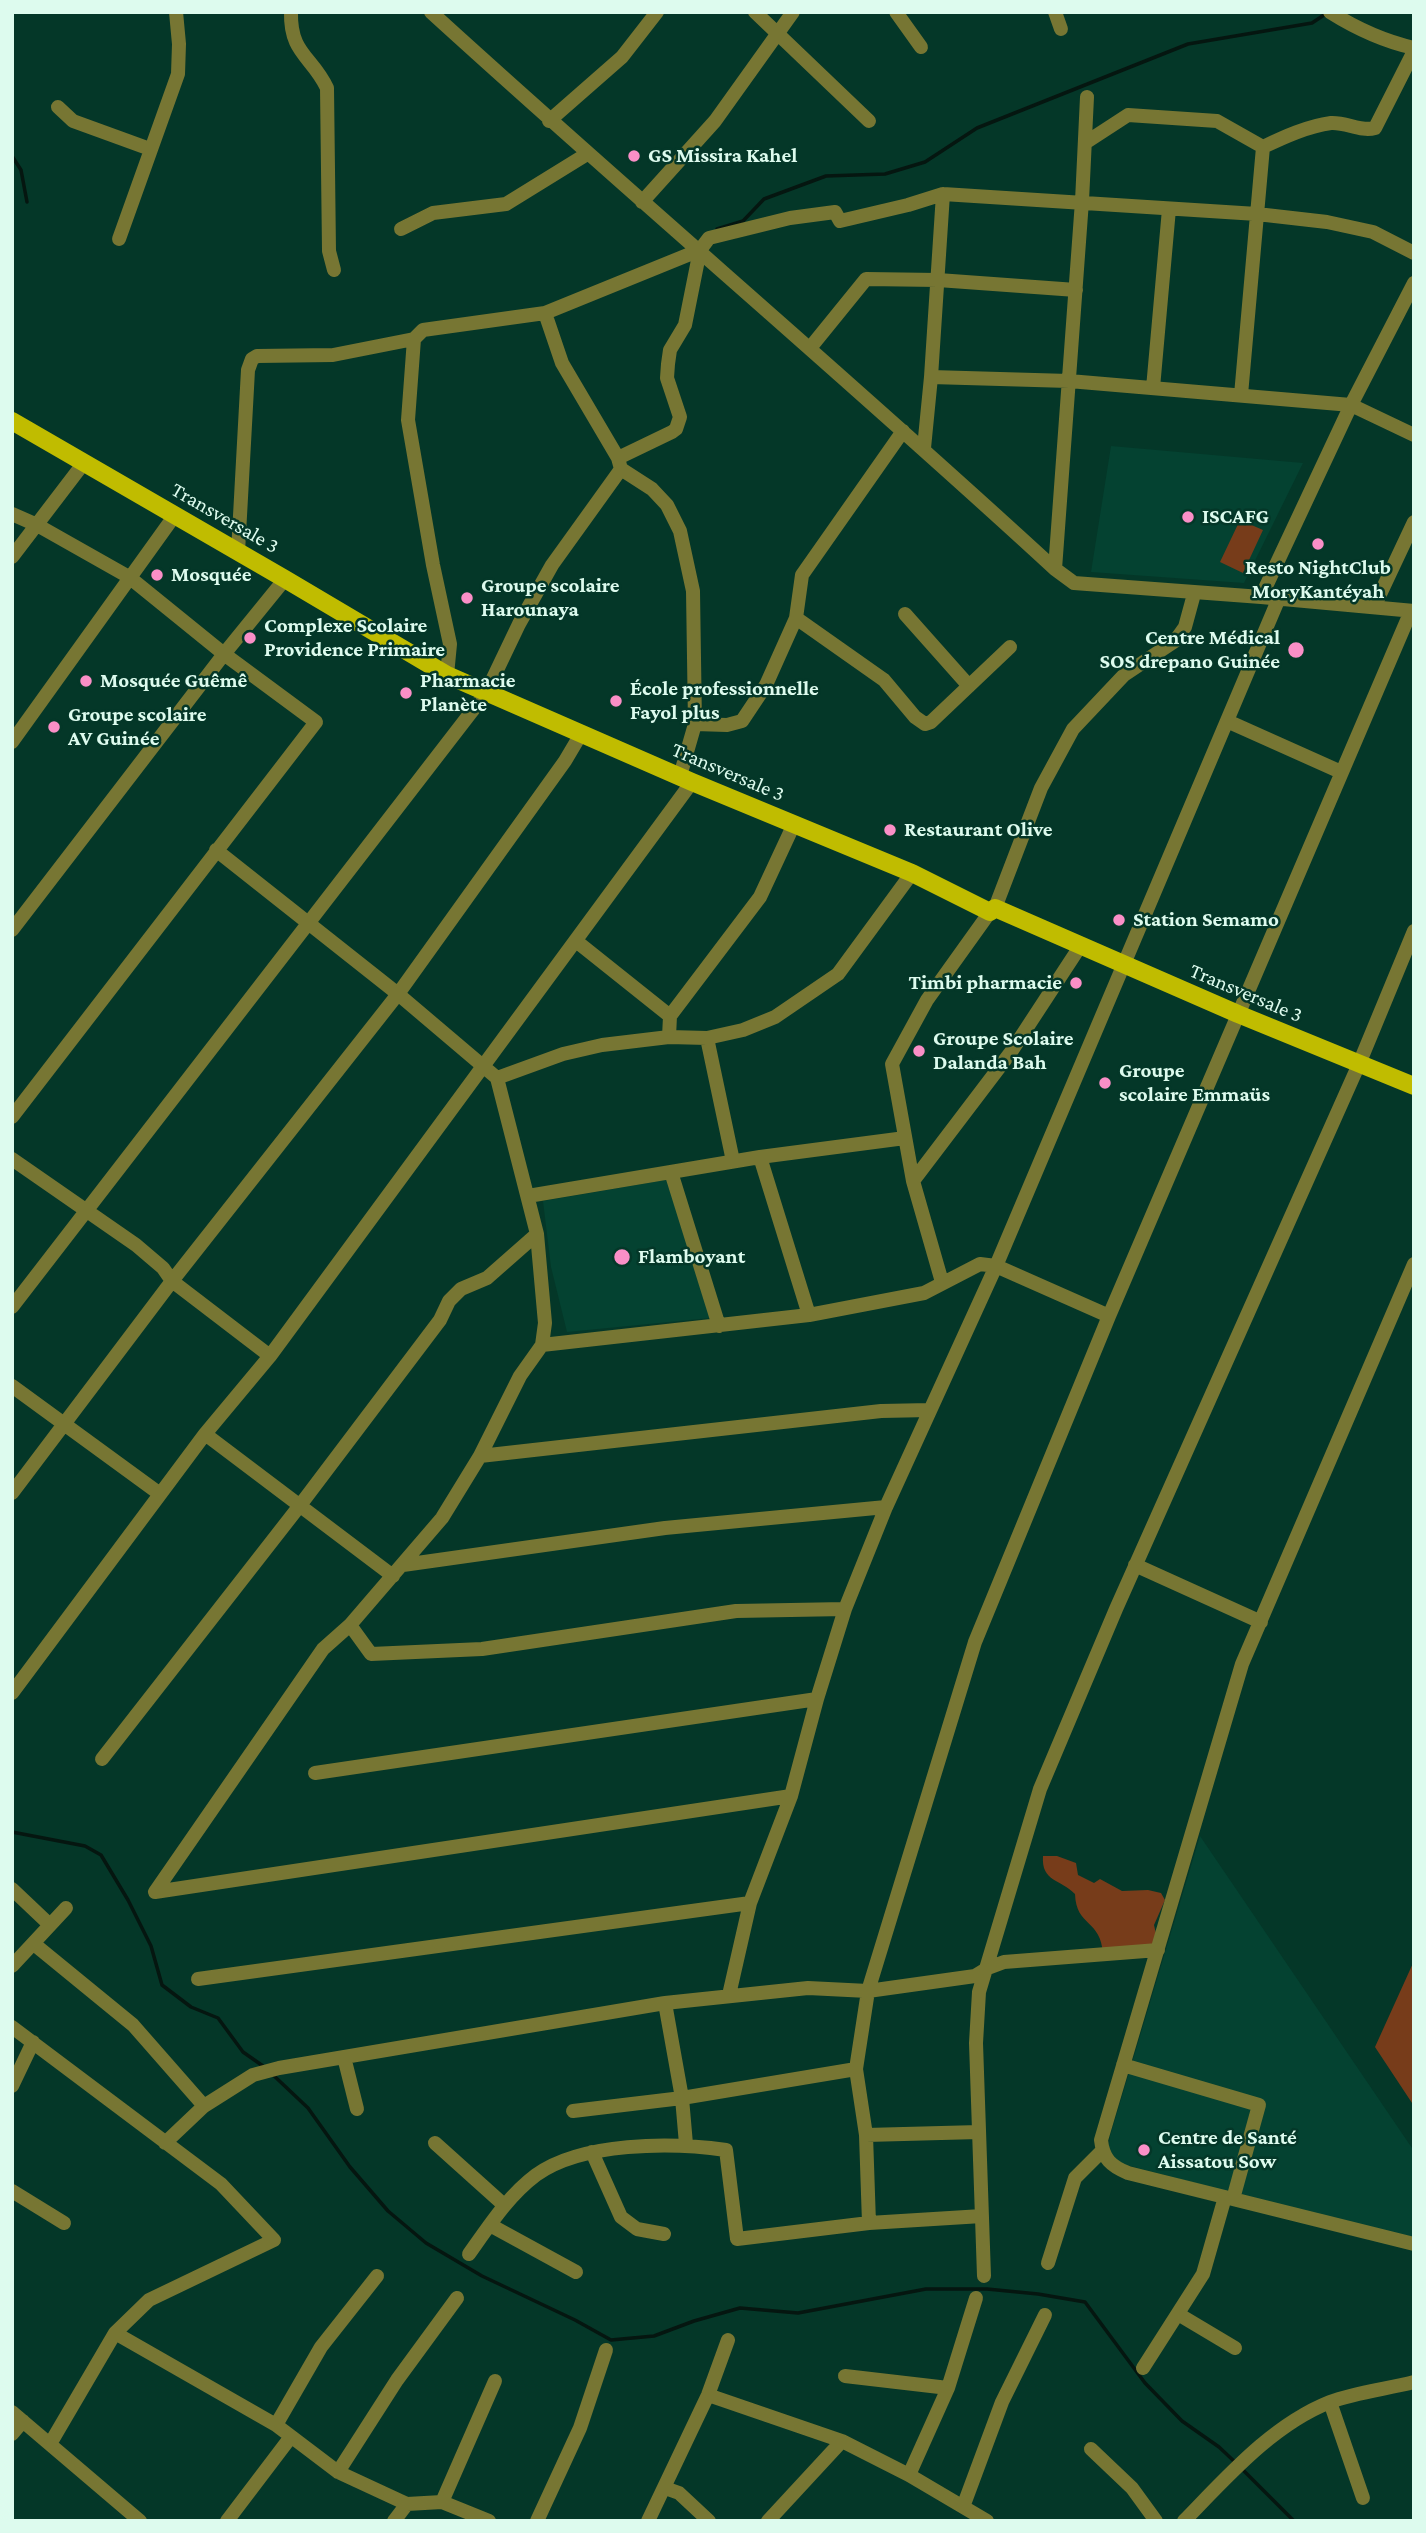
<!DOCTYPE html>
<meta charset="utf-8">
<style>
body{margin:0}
#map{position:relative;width:1426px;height:2533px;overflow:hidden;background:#043728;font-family:"Crimson Pro",serif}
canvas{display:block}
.frame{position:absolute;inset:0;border:14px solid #ddfbee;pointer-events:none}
</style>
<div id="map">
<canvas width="1426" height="2533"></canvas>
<div class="frame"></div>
</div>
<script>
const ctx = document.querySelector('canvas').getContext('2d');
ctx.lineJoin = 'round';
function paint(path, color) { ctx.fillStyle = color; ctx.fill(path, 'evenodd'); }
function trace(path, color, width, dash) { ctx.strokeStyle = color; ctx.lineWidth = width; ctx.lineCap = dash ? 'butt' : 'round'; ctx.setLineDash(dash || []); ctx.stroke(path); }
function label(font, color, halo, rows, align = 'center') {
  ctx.font = font + ' "Crimson Pro",serif'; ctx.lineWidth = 5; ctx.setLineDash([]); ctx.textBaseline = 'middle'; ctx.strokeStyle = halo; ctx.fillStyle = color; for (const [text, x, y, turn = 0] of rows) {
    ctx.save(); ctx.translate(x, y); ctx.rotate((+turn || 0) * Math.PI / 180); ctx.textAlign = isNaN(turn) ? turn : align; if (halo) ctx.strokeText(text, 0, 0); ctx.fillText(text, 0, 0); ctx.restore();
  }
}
paint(new Path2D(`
 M1111,446L1303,463L1244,583L1091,572Z
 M671,1179L710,1318L567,1332L551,1267L543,1201Z
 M1200,1836L1414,2151V2241L1119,2163L1108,2153L1110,2136Z`), '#044231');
paint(new Path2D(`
 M1240,520L1263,530L1243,573L1220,562Z
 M1043,1856H1057L1076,1863L1078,1875L1094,1883L1100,1879L1122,1891L1148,1890L1161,1893L1165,1900L1154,1925L1157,1938L1146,1953L1103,1954C1101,1919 1076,1927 1075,1894C1061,1879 1041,1882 1043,1856Z
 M1414,1961V2106L1375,2047Z`), '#773c1a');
trace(new Path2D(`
 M12,156L21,170L27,202
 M717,229L743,221L764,199L826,176L885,174L925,162L977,128L1188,44L1312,23L1327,13
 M12,1832L85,1846L101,1855L128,1900L151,1946L162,1985L191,2007L218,2018L243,2052L263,2066
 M271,2073L308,2108L350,2167L388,2211L426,2243L482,2276L575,2320L611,2340L654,2336L694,2321L740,2308L798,2313L926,2289H987L1038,2294L1085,2302L1145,2383L1182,2421L1219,2447L1236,2463
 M1241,2468L1294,2521`), '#051610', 3.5);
trace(new Path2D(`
 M291,12C290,54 312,56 327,88L329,251L334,270
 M431,12C637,200 850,380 1055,569L1074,583L1261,597L1414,611
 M755,12L869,121
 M896,12L921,47
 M1055,12L1061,29
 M1330,12C1357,29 1383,41 1414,48
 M58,107L73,121L150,149
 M549,121L622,57L657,12
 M1085,143L1128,115L1217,121L1263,147
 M1263,147C1284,137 1308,126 1331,123C1346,122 1361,132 1375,128L1414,51
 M642,202L715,121L793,12
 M401,229L433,213L506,204L587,154
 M119,239L178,74L179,44L176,12
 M545,313L562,363L618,458L621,469L652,489L667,505L680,531L693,591L695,724L680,776
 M810,348L866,279L938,280L1076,290
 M931,377L1069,381L1351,405L1414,435
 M1153,388L1169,209
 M1241,395L1263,147
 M924,448L931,377L943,194
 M618,458L672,432L676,429L680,417L667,378L668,364L670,350L685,325L700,250
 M12,514L37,525L129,577L224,654L316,722L12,1117
 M238,552L248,370L252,359L257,356L333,355L414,339
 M12,557L83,464
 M1055,569L1082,201L1087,97
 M1261,597L1351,405L1414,283
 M1374,607L1414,522
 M905,614L969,686
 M796,618L884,680L915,717L925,724L931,722L1010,647
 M447,675L450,644L433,565L408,420L414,339L423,330L545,313L700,250L709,238L790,218L835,212L840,221L908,205L943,194L1257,214L1327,222L1373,232L1414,253
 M1227,721L1341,772
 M695,724L727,725L742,721L766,685L796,618L802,575L903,431
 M12,742L175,515
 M995,908L1041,788L1073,729L1124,675L1175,641L1185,627L1194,594
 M12,930L224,654L285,579
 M576,941L670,1016L669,1037
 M670,1016L760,897L794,824
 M707,1038L733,1161
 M497,1078L563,1054L602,1045L669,1037L707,1038L743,1030L775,1017L838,974L912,873
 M760,1157L809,1315
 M12,1159L136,1245L163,1268L172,1281L270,1356
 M671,1172L719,1326
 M913,1181L1011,1052L1081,945
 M528,1196L760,1157L905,1138
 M1414,1264L1242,1664L1101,2140C1103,2159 1111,2166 1128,2173L1414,2244
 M942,1282L913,1181L892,1064L927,1000L990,912
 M12,1307L486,693L519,624L552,565L621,469
 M542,1345L809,1315L924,1293L980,1264L996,1266L1109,1316
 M12,1386L160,1494
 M205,1434L393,1576
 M480,1456L881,1411L930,1410
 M12,1493L172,1281L398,994L565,761L581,734
 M403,1565L665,1528L886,1507
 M1135,1565L1261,1622
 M350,1625L371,1654L482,1649L736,1611L845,1609
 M12,1693L205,1434L270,1356L692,782
 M102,1759L301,1504L440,1320L449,1301L461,1289L487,1278L537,1234
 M315,1773L817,1699
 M12,1889L50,1925
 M155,1892L323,1649L350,1625L442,1518L480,1456L520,1376L542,1345L545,1323L537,1234L497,1078L398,994L216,850
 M155,1892L791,1796
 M34,1944L133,2025L204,2106L165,2143
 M12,1966L66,1908
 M198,1979L750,1903
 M729,1995L750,1903L791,1796L817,1699L845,1609L886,1507L996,1266L1279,598
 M665,2003L682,2098L686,2144
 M12,2027L221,2184L274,2240L149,2300L115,2333L50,2444
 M344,2057L357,2109
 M1123,2065L1259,2105L1233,2199
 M12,2086L33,2042
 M204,2106L253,2075L279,2068L665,2003L808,1988L868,1991L975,1976L988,1968L1004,1962L1158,1950
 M573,2111L682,2098L856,2069
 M866,2135L979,2132
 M435,2143L504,2205
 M592,2152L621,2217L637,2229L664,2234
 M12,2191L64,2223
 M869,2223L866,2135L856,2069L868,1991L975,1642L1109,1316L1411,611
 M490,2225L576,2272
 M469,2254C489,2226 508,2196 536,2175C582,2142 671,2142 726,2150L737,2239L869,2223L982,2216
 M1048,2263L1075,2178L1102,2151
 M984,2276L976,2043L979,1992L1040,1789L1116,1609L1359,1064L1414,931
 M1178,2314L1235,2348
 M115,2333L276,2425L338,2472L407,2504L442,2502L489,2521
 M1143,2368L1203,2274L1225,2197
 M845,2376L948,2388
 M708,2395L842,2441L909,2475L987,2521
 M1330,2402L1363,2498
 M12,2412L140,2521
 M276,2425L321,2347L377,2276
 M12,2434L23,2421
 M1091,2449L1132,2488L1156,2521
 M338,2472L397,2380L457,2298
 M909,2475L948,2388L976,2298
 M665,2488L679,2493L709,2521
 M442,2502L495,2381
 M963,2507L1002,2402L1045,2315
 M227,2521L290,2438
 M394,2521L407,2504
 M537,2521L580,2428L606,2350
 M648,2521L708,2395L728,2340
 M768,2521L842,2441
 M1184,2521C1227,2477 1272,2425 1330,2402C1356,2392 1387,2389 1414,2382`), '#777633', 14);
trace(new Path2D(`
 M12,421L285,579L447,675L692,782L912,873L990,912L995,908L1238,1014L1414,1086`), '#c0bc00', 18);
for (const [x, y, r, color] of [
 [634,156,7,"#fa8fc7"],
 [1188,517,7,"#fa8fc7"],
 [1318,544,7,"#fa8fc7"],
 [157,575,7,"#fa8fc7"],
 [467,598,7,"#fa8fc7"],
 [250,638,7,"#fa8fc7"],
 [1296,650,9,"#fa8fc7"],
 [86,681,7,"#fa8fc7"],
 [406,693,7,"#fa8fc7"],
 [616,701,7,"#fa8fc7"],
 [54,727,7,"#fa8fc7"],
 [890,830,7,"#fa8fc7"],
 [1119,920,7,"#fa8fc7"],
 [1076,983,7,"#fa8fc7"],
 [919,1051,7,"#fa8fc7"],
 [1105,1083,7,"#fa8fc7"],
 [622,1257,9,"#fa8fc7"],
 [1144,2150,7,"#fa8fc7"]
]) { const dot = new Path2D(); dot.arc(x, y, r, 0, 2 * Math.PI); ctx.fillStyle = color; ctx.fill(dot); trace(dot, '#043728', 2.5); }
label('bold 21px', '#ddfbee', '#043728', [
 ["GS Missira Kahel",648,156],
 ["ISCAFG",1202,517],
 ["Resto NightClub",1318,568,"center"],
 ["MoryKantéyah",1318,592,"center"],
 ["Mosquée",171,575],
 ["Groupe scolaire",481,586],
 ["Harounaya",481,610],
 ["Complexe Scolaire",264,626],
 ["Providence Primaire",264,650],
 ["Centre Médical",1280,638,"right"],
 ["SOS drepano Guinée",1280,662,"right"],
 ["Mosquée Guêmê",100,681],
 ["Pharmacie",420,681],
 ["Planète",420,705],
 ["École professionnelle",630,689],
 ["Fayol plus",630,713],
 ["Groupe scolaire",68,715],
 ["AV Guinée",68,739],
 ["Restaurant Olive",904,830],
 ["Station Semamo",1133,920],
 ["Timbi pharmacie",1062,983,"right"],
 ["Groupe Scolaire",933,1039],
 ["Dalanda Bah",933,1063],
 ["Groupe",1119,1071],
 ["scolaire Emmaüs",1119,1095],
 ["Flamboyant",638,1257],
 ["Centre de Santé",1158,2138],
 ["Aissatou Sow",1158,2162]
], 'left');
label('21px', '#ddfbee', '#043728', [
 ["Transversale 3",225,518,30],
 ["Transversale 3",728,772,23],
 ["Transversale 3",1246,993,23]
]);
</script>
